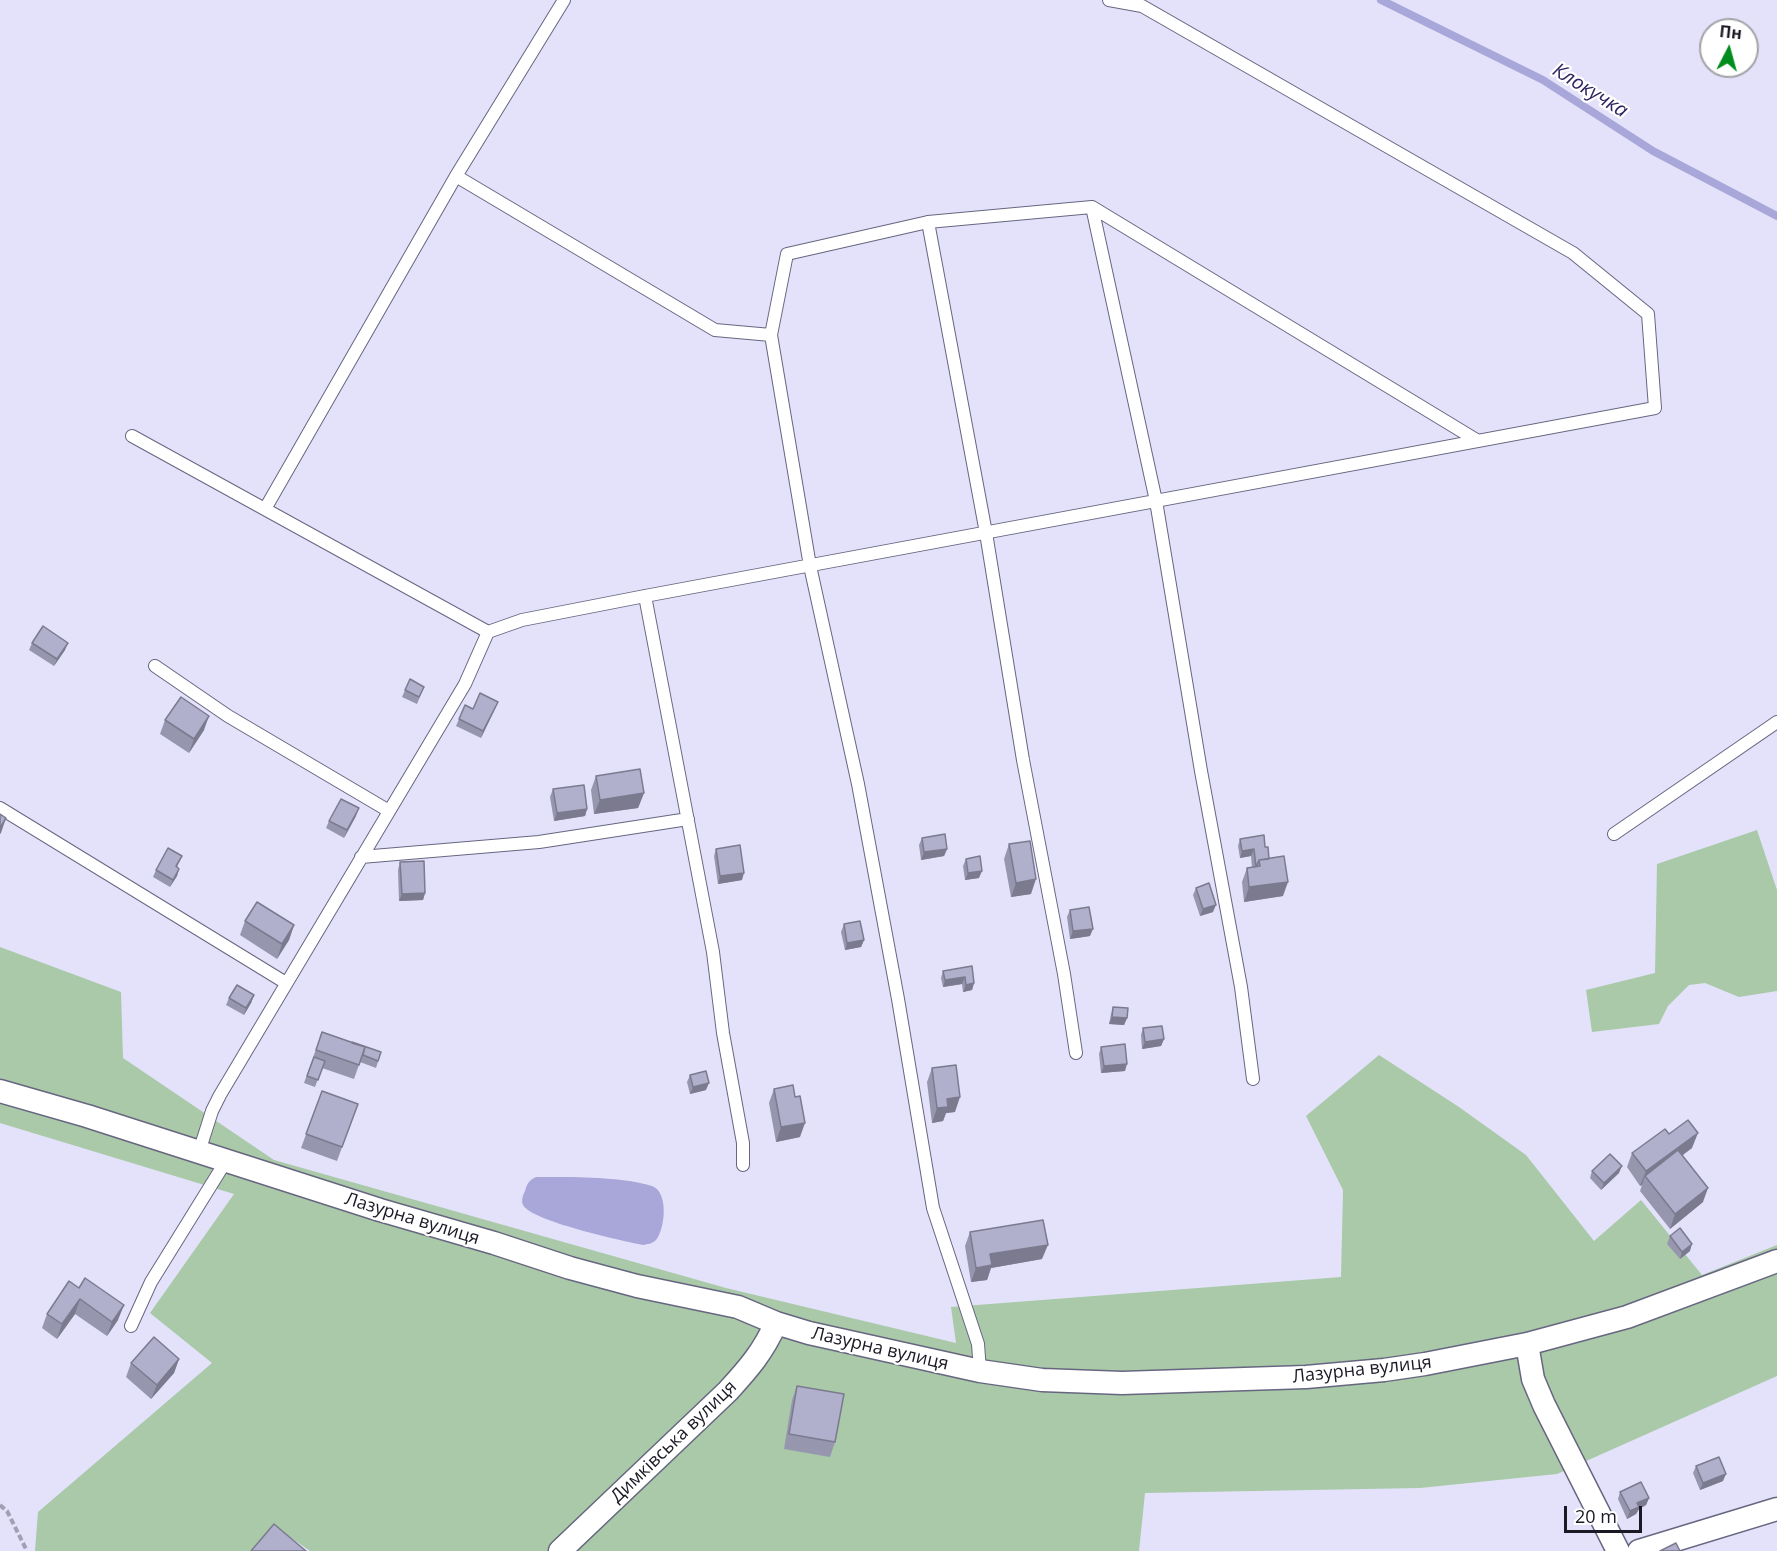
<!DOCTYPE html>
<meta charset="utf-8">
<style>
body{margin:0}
#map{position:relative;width:1777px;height:1551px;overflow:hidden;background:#e3e2fa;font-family:"Open Sans",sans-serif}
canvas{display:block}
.north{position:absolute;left:1699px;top:18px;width:60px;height:60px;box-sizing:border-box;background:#fff;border:2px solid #a3a3a7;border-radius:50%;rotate:6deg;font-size:16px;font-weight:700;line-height:24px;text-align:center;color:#1a1924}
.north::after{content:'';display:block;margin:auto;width:21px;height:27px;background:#008d1d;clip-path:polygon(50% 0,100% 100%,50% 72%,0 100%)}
.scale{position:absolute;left:1564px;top:1506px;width:78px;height:27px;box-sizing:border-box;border:3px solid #1a1924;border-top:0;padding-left:8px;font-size:18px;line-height:21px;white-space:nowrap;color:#1a1924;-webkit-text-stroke:4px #fff;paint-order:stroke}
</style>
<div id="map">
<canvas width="1777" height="1551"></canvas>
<div class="north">Пн</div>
<div class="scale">20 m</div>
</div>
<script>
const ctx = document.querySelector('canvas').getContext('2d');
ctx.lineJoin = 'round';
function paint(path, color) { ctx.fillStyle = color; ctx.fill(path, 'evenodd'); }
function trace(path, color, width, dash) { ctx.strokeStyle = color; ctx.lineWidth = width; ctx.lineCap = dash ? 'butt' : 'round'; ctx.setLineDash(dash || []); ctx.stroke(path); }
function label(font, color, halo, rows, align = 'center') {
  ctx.font = font + ' "Open Sans",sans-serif'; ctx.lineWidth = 4.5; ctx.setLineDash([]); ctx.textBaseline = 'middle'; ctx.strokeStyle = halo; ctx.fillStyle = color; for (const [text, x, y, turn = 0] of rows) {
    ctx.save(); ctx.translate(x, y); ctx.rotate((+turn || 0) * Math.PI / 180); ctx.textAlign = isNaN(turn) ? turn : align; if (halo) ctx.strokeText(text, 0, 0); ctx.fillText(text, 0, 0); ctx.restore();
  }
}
paint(new Path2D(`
 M1757,830L1777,890V991L1739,997L1705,983L1689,985L1668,1006L1659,1024L1592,1032L1586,990L1655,973L1657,864Z
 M0,947L121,992L123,1058L274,1160L726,1288L956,1343L951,1307L1341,1277L1343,1190L1306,1116L1379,1055L1459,1107L1526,1155L1594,1241L1641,1200L1702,1275L1777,1245V1376L1557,1474L1420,1488L1145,1493L1139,1551H310L276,1527L253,1551H35L38,1512L212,1363L150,1313L234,1194L0,1123Z`), '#a9c9a8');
paint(new Path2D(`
 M536,1177C570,1177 619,1176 652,1186C669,1192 665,1229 656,1240C652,1244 648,1244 643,1245C623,1241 531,1221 523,1205C521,1200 523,1195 525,1191C527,1184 529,1180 536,1177Z`), '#a9a6d9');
trace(new Path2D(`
 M1381,0L1543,80L1653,151L1777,216`), '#a9a6d9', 8);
const lane = new Path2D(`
 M456,176L715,330L771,335
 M1092,207L1156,501L1201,771L1241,987L1253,1079
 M928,222L986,533L1023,760L1064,974L1076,1053
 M132,436L488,632
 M265,509L456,176L564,0
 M645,596L713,952L723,1033L743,1143V1165
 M155,666L228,716L389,811
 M0,808L286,983
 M1614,834L1777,722
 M361,857L539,842L688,819
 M199,1152L212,1111L220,1095L465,684L488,632L522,620L645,596L1655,408L1648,314L1573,253L1142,6L1109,0
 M131,1326L151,1282L226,1161
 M980,1371L978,1344L933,1208L898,999L858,784L810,566L771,335L787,254L928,222L1092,207L1478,441`);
const street = new Path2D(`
 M0,1091L87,1116L380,1210L494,1243L570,1268L637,1286L738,1307L776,1323L809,1333L980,1371L1042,1380L1122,1383L1306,1377L1384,1370L1425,1364L1527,1344L1627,1317L1777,1261
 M1527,1344L1533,1379L1544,1405L1618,1551
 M560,1551L728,1391C749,1368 763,1352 776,1323
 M1639,1551L1777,1509`);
trace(lane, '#676680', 14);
trace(street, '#676680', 25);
trace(new Path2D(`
 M0,1505L7,1511L27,1551`), '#a09fb3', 4, [6, 3]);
trace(lane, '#fff', 12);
trace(street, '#fff', 22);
paint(new Path2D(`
 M32,643L65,650L54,666L29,650Z
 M424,687L417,704L402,697L405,690Z
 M498,702L481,738L456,726L459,719Z
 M165,720L204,730L189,753L160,734Z
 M596,776L644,793L638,808L594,814L591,790Z
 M553,789L587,809L585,816L554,821L550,797Z
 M356,816L344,838L326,828L329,821Z
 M922,838L947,849L944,856L921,860L919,845Z
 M1240,839L1265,847L1283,896L1244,902L1242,882L1247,868L1252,867L1251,856L1240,858L1238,846Z
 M1009,844L1031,894L1011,897L1004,859Z
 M716,849L742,880L718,884L714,856Z
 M182,856L177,867L179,869L177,876L170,887L153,877L156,870Z
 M966,859L979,878L965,880L963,866Z
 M400,862L425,893L423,900L399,901L398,870Z
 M1196,888L1213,912L1200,916L1193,895Z
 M1070,910L1090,936L1070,939L1067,917Z
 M245,921L294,925L289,940L277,959L240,935Z
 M844,924L864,940L861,947L845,950L841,932Z
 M972,966L974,983L972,990L963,992L962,984L943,987L941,978L943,971Z
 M254,995L251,1003L244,1015L226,1005L229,998Z
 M1113,1007L1127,1018L1124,1025L1109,1024L1111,1014Z
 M1143,1028L1164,1039L1161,1046L1142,1049L1141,1035Z
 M322,1032L381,1052L376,1068L360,1062L354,1079L322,1068L315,1087L304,1083Z
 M1101,1047L1125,1071L1101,1073L1099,1054Z
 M932,1068L955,1112L946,1113L943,1121L932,1123L927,1082Z
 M690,1075L706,1090L690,1094L687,1082Z
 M774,1089L800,1137L776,1142L769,1103Z
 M322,1091L358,1104L337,1161L301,1148Z
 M1669,1134L1692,1148L1683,1155L1703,1202L1670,1229L1640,1191L1642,1185L1640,1186L1627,1167L1632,1153Z
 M1592,1171L1619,1173L1601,1190L1590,1178Z
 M970,1232L1042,1259L991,1268L987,1280L971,1282L965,1246Z
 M1670,1236L1690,1251L1680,1259L1667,1244Z
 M79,1288L118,1320L107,1336L75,1314L57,1339L42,1328L47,1314Z
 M179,1359L174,1373L151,1399L126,1377L131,1363Z
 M797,1386L835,1442L830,1457L784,1449L792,1400Z
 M1696,1466L1723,1481L1700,1490L1693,1473Z
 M1620,1492L1649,1498L1646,1505L1639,1509L1636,1514L1627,1519L1618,1499Z`), '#9796af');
paint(new Path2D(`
 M68,643L65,650L54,666L57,659Z
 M498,702L495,709L481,738L483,731Z
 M209,716L204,730L189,753L194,739Z
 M644,793L638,808L594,814L600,800Z
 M359,808L356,816L344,838L347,830Z
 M587,809L585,816L554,821L557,813Z
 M6,818L1,833L0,834V828Z
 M947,849L944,856L921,860L924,852Z
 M1254,849L1251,856L1240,858L1242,851Z
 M179,869L177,876L170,887L173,880Z
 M982,871L979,878L965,880L968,873Z
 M744,873L742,880L718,884L720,876Z
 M1036,879L1031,894L1011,897L1016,883Z
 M1288,882L1283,896L1244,902L1249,887Z
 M425,893L423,900L399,901L402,894Z
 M1216,905L1213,912L1200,916L1203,909Z
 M294,925L289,940L277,959L282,944Z
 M1093,929L1090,936L1070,939L1073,931Z
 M864,940L861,947L845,950L847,943Z
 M965,977L962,984L943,987L945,980Z
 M974,983L972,990L963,992L966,985Z
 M254,995L251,1003L244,1015L246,1008Z
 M1112,1017L1127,1018L1124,1025L1109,1024Z
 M1164,1039L1161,1046L1142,1049L1145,1042Z
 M1127,1064L1125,1071L1101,1073L1104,1066Z
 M709,1083L706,1090L690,1094L693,1087Z
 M960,1097L955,1112L946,1113L943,1121L932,1123L937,1108L947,1099Z
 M805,1123L800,1137L776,1142L781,1127Z
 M1698,1133L1692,1148L1648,1180L1645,1176L1642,1185L1640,1186L1646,1171Z
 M1622,1166L1619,1173L1601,1190L1604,1183Z
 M1708,1188L1703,1202L1670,1229L1675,1214Z
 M1692,1244L1690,1251L1680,1259L1682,1252Z
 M1048,1245L1042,1259L991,1268L987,1280L971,1282L976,1268L990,1254Z
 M80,1299L75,1314L57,1339L62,1324Z
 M124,1305L118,1320L107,1336L112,1322Z
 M179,1359L174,1373L151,1399L157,1385Z
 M1726,1474L1723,1481L1700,1490L1703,1483Z
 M1649,1498L1646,1505L1639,1509L1636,1514L1627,1519L1630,1511L1637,1503Z`), '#7b7a8f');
const building = new Path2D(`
 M43,626L68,643L57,659L32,643Z
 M410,679L424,687L419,697L405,690Z
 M480,693L498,702L483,731L459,719L465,705L473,709Z
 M181,697L209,716L194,739L165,720Z
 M640,769L644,793L600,800L596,776Z
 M584,785L587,809L557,813L553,789Z
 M341,799L359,808L347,830L329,821Z
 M0,814L6,818L0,828Z
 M945,834L947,849L924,852L922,838Z
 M1264,835L1265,847H1268L1269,859L1259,860L1256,867L1254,849L1242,851L1240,839Z
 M1030,841L1036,879L1016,883L1009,844Z
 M740,845L744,873L720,876L716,849Z
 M168,848L182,856L176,866L179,869L173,880L156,870Z
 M980,856L982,871L968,873L966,859Z
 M1284,856L1288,882L1249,887L1247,868L1260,866L1259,860Z
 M424,861L425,893L402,894L400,862Z
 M1209,883L1216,905L1203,909L1196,888Z
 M257,902L294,925L282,944L245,921Z
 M1089,907L1093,929L1073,931L1070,910Z
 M860,921L864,940L847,943L844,924Z
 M972,966L974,983L966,985L965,977L945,980L943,971Z
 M237,985L254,995L246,1008L229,998Z
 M1113,1007L1128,1008L1127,1018L1112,1017Z
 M1162,1026L1164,1039L1145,1042L1143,1028Z
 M322,1032L365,1047L359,1065L316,1050Z
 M352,1042L381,1052L378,1061L363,1055L365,1047L352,1043Z
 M1125,1044L1127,1064L1104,1066L1101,1047Z
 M314,1057L325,1061L318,1080L307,1076Z
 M956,1065L960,1097L947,1099L948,1107L937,1108L932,1068Z
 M706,1071L709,1083L693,1087L690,1075Z
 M793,1085L795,1097L800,1096L805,1123L781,1127L774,1089Z
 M322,1091L358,1104L342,1147L306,1134Z
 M1688,1120L1698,1133L1646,1171L1632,1153L1665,1129L1669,1134Z
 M1678,1150L1708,1188L1675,1214L1645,1176Z
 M1610,1154L1622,1166L1604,1183L1592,1171Z
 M1043,1220L1048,1245L990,1254L992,1265L976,1268L970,1232Z
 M1680,1228L1692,1244L1682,1252L1670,1236Z
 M85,1278L124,1305L112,1322L80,1299L62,1324L47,1314L69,1281L79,1288Z
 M154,1337L179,1359L157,1385L131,1363Z
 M797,1386L844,1394L835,1442L789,1434Z
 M1719,1457L1726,1474L1703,1483L1696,1466Z
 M1641,1482L1649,1498L1637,1503L1639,1507L1630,1511L1620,1492Z
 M274,1524L306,1551H251Z
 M1676,1543L1680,1551H1660Z`);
paint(building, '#b0afcc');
trace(building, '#7b7a8f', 1.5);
label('18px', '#1a1924', '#fff', [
 ["Лазурна вулиця",412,1219,17],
 ["Лазурна вулиця",880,1349,13],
 ["Лазурна вулиця",1362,1370,-6],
 ["Димківська вулиця",674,1442,-44]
]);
label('italic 20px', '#2f2460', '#fff', [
 ["Клокучка",1590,91,32]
]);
</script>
